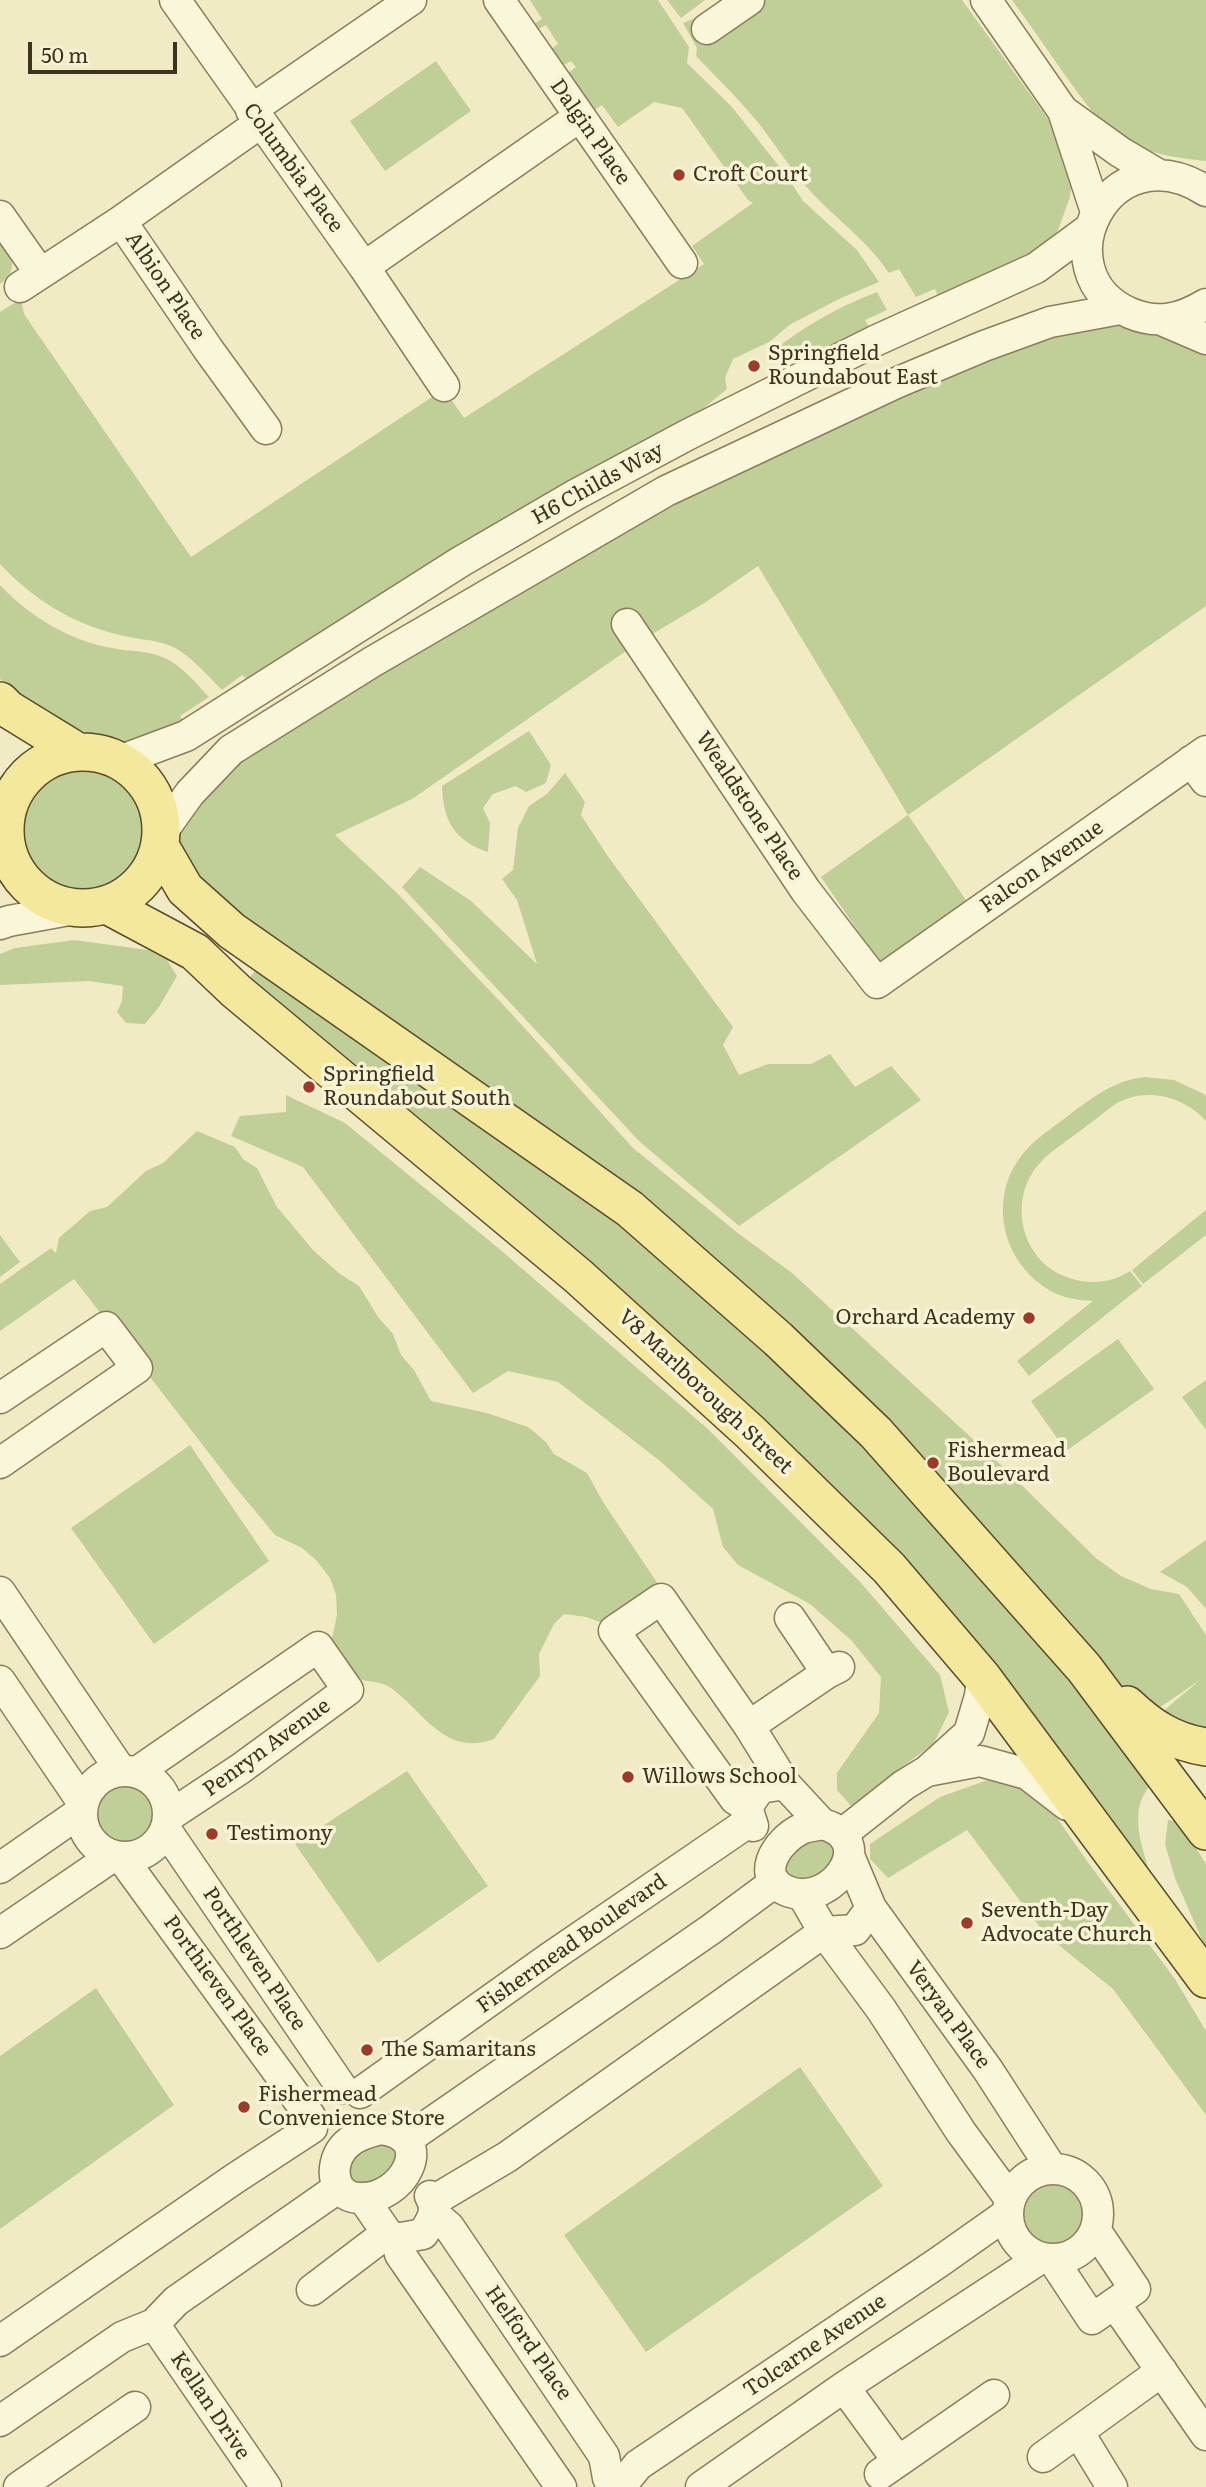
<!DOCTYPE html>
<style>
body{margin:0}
#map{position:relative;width:1206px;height:2487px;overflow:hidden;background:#f0ebc5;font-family:Literata,serif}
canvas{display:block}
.scale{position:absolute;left:28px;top:42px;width:149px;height:32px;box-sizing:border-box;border:4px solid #3c321f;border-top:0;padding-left:9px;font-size:21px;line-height:24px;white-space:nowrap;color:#3c321f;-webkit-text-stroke:5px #f7f3d5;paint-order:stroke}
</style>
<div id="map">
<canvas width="1206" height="2487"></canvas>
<div class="scale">50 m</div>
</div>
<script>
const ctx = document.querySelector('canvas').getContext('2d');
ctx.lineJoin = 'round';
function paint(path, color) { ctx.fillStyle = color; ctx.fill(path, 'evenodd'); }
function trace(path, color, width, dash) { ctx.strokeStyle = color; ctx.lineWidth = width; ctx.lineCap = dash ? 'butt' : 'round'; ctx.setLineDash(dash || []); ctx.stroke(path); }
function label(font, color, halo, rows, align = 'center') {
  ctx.font = font + ' Literata,serif'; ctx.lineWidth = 7; ctx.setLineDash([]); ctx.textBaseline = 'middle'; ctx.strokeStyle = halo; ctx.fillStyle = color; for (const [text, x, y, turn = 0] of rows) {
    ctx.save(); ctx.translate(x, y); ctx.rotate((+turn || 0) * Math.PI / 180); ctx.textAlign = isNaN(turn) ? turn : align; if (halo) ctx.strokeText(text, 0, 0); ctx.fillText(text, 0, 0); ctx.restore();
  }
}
paint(new Path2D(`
 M530,0H658L689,47L687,63L732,107L786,175L803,201L857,250L879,282L841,298L791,324L769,342L733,359L725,378L727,389L692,418L251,683L242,675L222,690C207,675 192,657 173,647C157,639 137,640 120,635C72,624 33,599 0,564V312L21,299L24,314L191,557L444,389L464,418L704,264L692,246L753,203L748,200L682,108L654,102L618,127L602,105L590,113L564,76L576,67L571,61L558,68L547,52L558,44L546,25L533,32L529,27L542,19Z
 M667,0H705L681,18Z
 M765,0H962L1058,133L1072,180L1070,197L1058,230L1050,241L1038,252L939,298L935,289L916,297L899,269L889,273C865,238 838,221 811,192C786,164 767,130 741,103C727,87 711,72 696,56L697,48L683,23L693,19L707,40Z
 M1012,0H1206V161C1178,158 1147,154 1123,139C1097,123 1080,95 1062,71C1046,47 1029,24 1012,0Z
 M436,61L471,111L385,171L350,121Z
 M0,232C9,250 22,270 0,284Z
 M877,292L887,310L865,320L870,329L828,350L781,364L775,349C807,325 840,306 877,292Z
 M1206,304V606L908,815L968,903L879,962L821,877L908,815L758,566L706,602L639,642L412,799L335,835L396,892L510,1012L633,1148L739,1234L792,1273L1000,1464L1097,1559L1121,1576L1151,1589L1179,1594L1206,1635V1734L1161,1713L1200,1680L1143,1719L778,1339L232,931L162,832L190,793L666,491L965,355Z
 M0,585C29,616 70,641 112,648C130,652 148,650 165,658C182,666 196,683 209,697L180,716L185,725C169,730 150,739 132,741C90,744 30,707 0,679Z
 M529,731L551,765L546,783L526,792L516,786L493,794L483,808L490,823L488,852C454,841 443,820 442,786Z
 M22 831a62 62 0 1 1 124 0a62 62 0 1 1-124 0Z
 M565,773L585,802L581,815L607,855L733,1027L723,1045L739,1075L768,1064H811L830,1054L855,1087L891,1066L921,1100L739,1226L639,1141L402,887L420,867L471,901L537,964L517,900L502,879L513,870L518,828L529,806L547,794Z
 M74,940L148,950L167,960L177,976L159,1007L145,1024L126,1023L117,1012L122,1001L123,986L89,981L0,985V954L15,948Z
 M258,967L597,1203L777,1362L890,1476L1080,1689L1150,1784C1147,1790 1142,1797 1140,1804C1133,1831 1148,1865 1156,1890L836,1493L728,1385L246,982Z
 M1145,1077L1174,1080L1204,1094L1206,1096V1121C1183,1096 1145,1086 1114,1105C1103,1113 1092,1122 1080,1131C1067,1141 1050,1151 1039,1164C1008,1199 1020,1258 1064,1276C1085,1285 1111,1284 1130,1271L1142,1286L1029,1376L1017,1361L1093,1301C1081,1300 1068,1299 1057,1294C1007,1271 987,1208 1017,1162C1030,1141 1054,1127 1073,1112C1096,1095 1116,1080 1145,1077Z
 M286,1095L345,1123L497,1247L709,1430L862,1584L940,1675L949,1712L934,1743L851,1806L837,1790V1773L879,1713L881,1677L852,1641L810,1604L738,1565L723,1547L713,1509L660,1461L558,1382L508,1371L473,1393L303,1167L231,1136L240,1116L286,1112Z
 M197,1131L235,1147L243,1159L257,1168L277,1207L313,1250L340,1274L359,1286L378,1317L393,1334L401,1355L414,1370L431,1401L487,1413L528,1427L546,1442L554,1454L587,1473L603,1502L658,1584L611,1626L586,1617L564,1614L554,1624L539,1654L540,1676L494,1739C445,1757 425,1713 391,1688C380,1680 365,1683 355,1677C346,1672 337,1656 330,1648L337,1615L336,1595L330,1578L316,1560L302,1548L275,1535L236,1488L74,1279L0,1331V1284L51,1248L56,1253L59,1238L90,1211L107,1207L146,1171L163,1163Z
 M1206,1210V1235L1143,1284L1132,1270Z
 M0,1235L20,1262L0,1277Z
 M1118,1339L1154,1389L1066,1451L1031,1401Z
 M1206,1380V1430L1182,1397Z
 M190,1445L269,1561L154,1644L71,1528Z
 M1206,1540V1609L1187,1587L1160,1572Z
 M407,1771L488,1886L378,1963L295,1844Z
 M996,1777L1017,1783L1050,1808L1087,1861L1175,1979L1206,2031V2115L1113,1989L1045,1934L967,1830L888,1878L870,1859V1844L940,1797Z
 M89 1813a36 36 0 1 1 72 0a36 36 0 1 1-72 0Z
 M1168,1820L1180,1822L1206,1864V1949L1175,1878L1165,1844Z
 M809,1840H823L834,1846V1863L812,1881L785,1879L782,1866L789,1854Z
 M96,1988L174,2105L0,2229V2056Z
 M800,2067L883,2186L646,2352L564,2235Z
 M368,2142H387L397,2149L399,2164L377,2187L348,2182L352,2153Z
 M1018 2212a36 36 0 1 1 72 0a36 36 0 1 1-72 0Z`), '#c0cf98');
const minor = new Path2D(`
 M175,0L364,267L444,386
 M499,0L682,263
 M986,0L1063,111L1096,212
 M707,29L749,0
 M251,110L411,0
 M1063,111L1120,152L1159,175
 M1206,191C1108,128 1038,273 1130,313C1158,325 1181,319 1206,304
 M0,216L40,273
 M121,221L208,349L266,429
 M364,267L579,117
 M20,287L121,221L260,123
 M1164,321L1206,339
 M627,624L806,891L877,983L1206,751
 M119,761L186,736L460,562L575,495L689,434L877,340L1036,268L1089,229
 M1191,761L1206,781
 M162,832L190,793L231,750L372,662L666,491L896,383L984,346L1050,322L1120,309
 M0,864L9,855
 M0,924L9,921L80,908
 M0,1398L106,1327L137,1368L0,1463
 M0,1592L121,1771
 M790,1618L827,1673
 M0,1681L83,1803
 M749,1726L827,1673L839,1667
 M82 1814a43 43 0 1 1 86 0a43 43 0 1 1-86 0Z
 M927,1771L980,1761L1027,1774L1067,1805
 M137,1772L318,1647L348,1690L240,1769L169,1816
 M747,1807L735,1799L614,1631L661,1599L749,1726L785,1784
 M822,1824C880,1839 833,1907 790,1892C752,1879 776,1841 801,1829C807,1826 816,1826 822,1824Z
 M753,1826L747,1807L760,1788L785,1784L822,1824
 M166,1830L342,2088
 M842,1834L904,1785L927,1771L969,1733L980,1696L982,1677
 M122,1858L310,2116
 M850,1858L871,1908L988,2070L1052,2169
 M0,1868L82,1811
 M802,1894L824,1932L881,2009L961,2132L1010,2199
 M0,1933L113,1856
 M360,2093L548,1959L750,1821
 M381,2129C439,2136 403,2202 358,2198C332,2196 329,2166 343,2148C352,2137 367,2132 381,2129Z
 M406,2140L710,1930L775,1882
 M1008 2214a45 45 0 1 1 90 0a45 45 0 1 1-90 0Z
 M363,2198L387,2233L396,2239L423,2234C431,2221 439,2211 430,2196
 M433,2201L507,2157L824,1932L855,1930L871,1908
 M435,2215L449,2227L604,2456L608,2478
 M396,2239L400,2254L561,2487
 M1053,2260L1092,2319L1135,2289L1096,2231
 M312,2290L387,2233
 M1115,2304L1206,2435
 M154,2324L266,2487
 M0,2341L234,2179L312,2128
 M844,2387L898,2461
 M0,2421L122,2337L154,2324L176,2301L338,2188
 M1079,2433L1112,2487
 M1043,2457L1162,2371
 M880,2474L994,2395
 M625,2481L638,2465L939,2262L1007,2214
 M19,2487L135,2407
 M701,2487L844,2387L1041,2258`);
const major = new Path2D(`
 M0,701L8,709L78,752
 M5 830a78 78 0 1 1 156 0a78 78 0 1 1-156 0Z
 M160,846L185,889L232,931L630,1209L778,1339L876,1433L1084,1668L1206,1831
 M107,905L195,952L236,991L578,1276L750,1432L889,1568L982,1677L1206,1979
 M1127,1705C1150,1727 1173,1742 1206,1747`);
trace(minor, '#8c7d5a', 33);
trace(major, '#5a4a2e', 40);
trace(minor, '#faf6d9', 30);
trace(major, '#f4e89c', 37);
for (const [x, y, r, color] of [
 [679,175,7,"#9e3a27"],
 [754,366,7,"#9e3a27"],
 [309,1087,7,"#9e3a27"],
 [1029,1318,7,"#9e3a27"],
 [933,1463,7,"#9e3a27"],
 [628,1777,7,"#9e3a27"],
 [212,1834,7,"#9e3a27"],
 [967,1923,7,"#9e3a27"],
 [367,2050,7,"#9e3a27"],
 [244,2107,7,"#9e3a27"]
]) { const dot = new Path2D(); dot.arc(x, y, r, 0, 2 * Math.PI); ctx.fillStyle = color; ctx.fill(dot); trace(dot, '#f7f3d5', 2.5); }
label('21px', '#3c321f', '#f7f3d5', [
 ["Dalgin Place",590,132,55],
 ["Columbia Place",293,168,54],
 ["Albion Place",165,286,56],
 ["H6 Childs Way",598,484,-29],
 ["Wealdstone Place",749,806,56],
 ["Falcon Avenue",1042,867,-35],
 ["V8 Marlborough Street",705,1392,43],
 ["Penryn Avenue",267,1748,-36],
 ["Fishermead Boulevard",572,1944,-35],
 ["Porthleven Place",254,1959,56],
 ["Porthieven Place",217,1986,54],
 ["Veryan Place",948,2015,54],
 ["Helford Place",528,2343,55],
 ["Tolcarne Avenue",815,2346,-34],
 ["Kellan Drive",210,2406,56]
]);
label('21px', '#3c321f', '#f7f3d5', [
 ["Croft Court",693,175],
 ["Springfield",768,354],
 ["Roundabout East",768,378],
 ["Springfield",323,1075],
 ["Roundabout South",323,1099],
 ["Orchard Academy",1015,1318,"right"],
 ["Fishermead",947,1451],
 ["Boulevard",947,1475],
 ["Willows School",642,1777],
 ["Testimony",226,1834],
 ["Seventh-Day",981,1911],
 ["Advocate Church",981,1935],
 ["The Samaritans",381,2050],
 ["Fishermead",258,2095],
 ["Convenience Store",258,2119]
], 'left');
</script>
